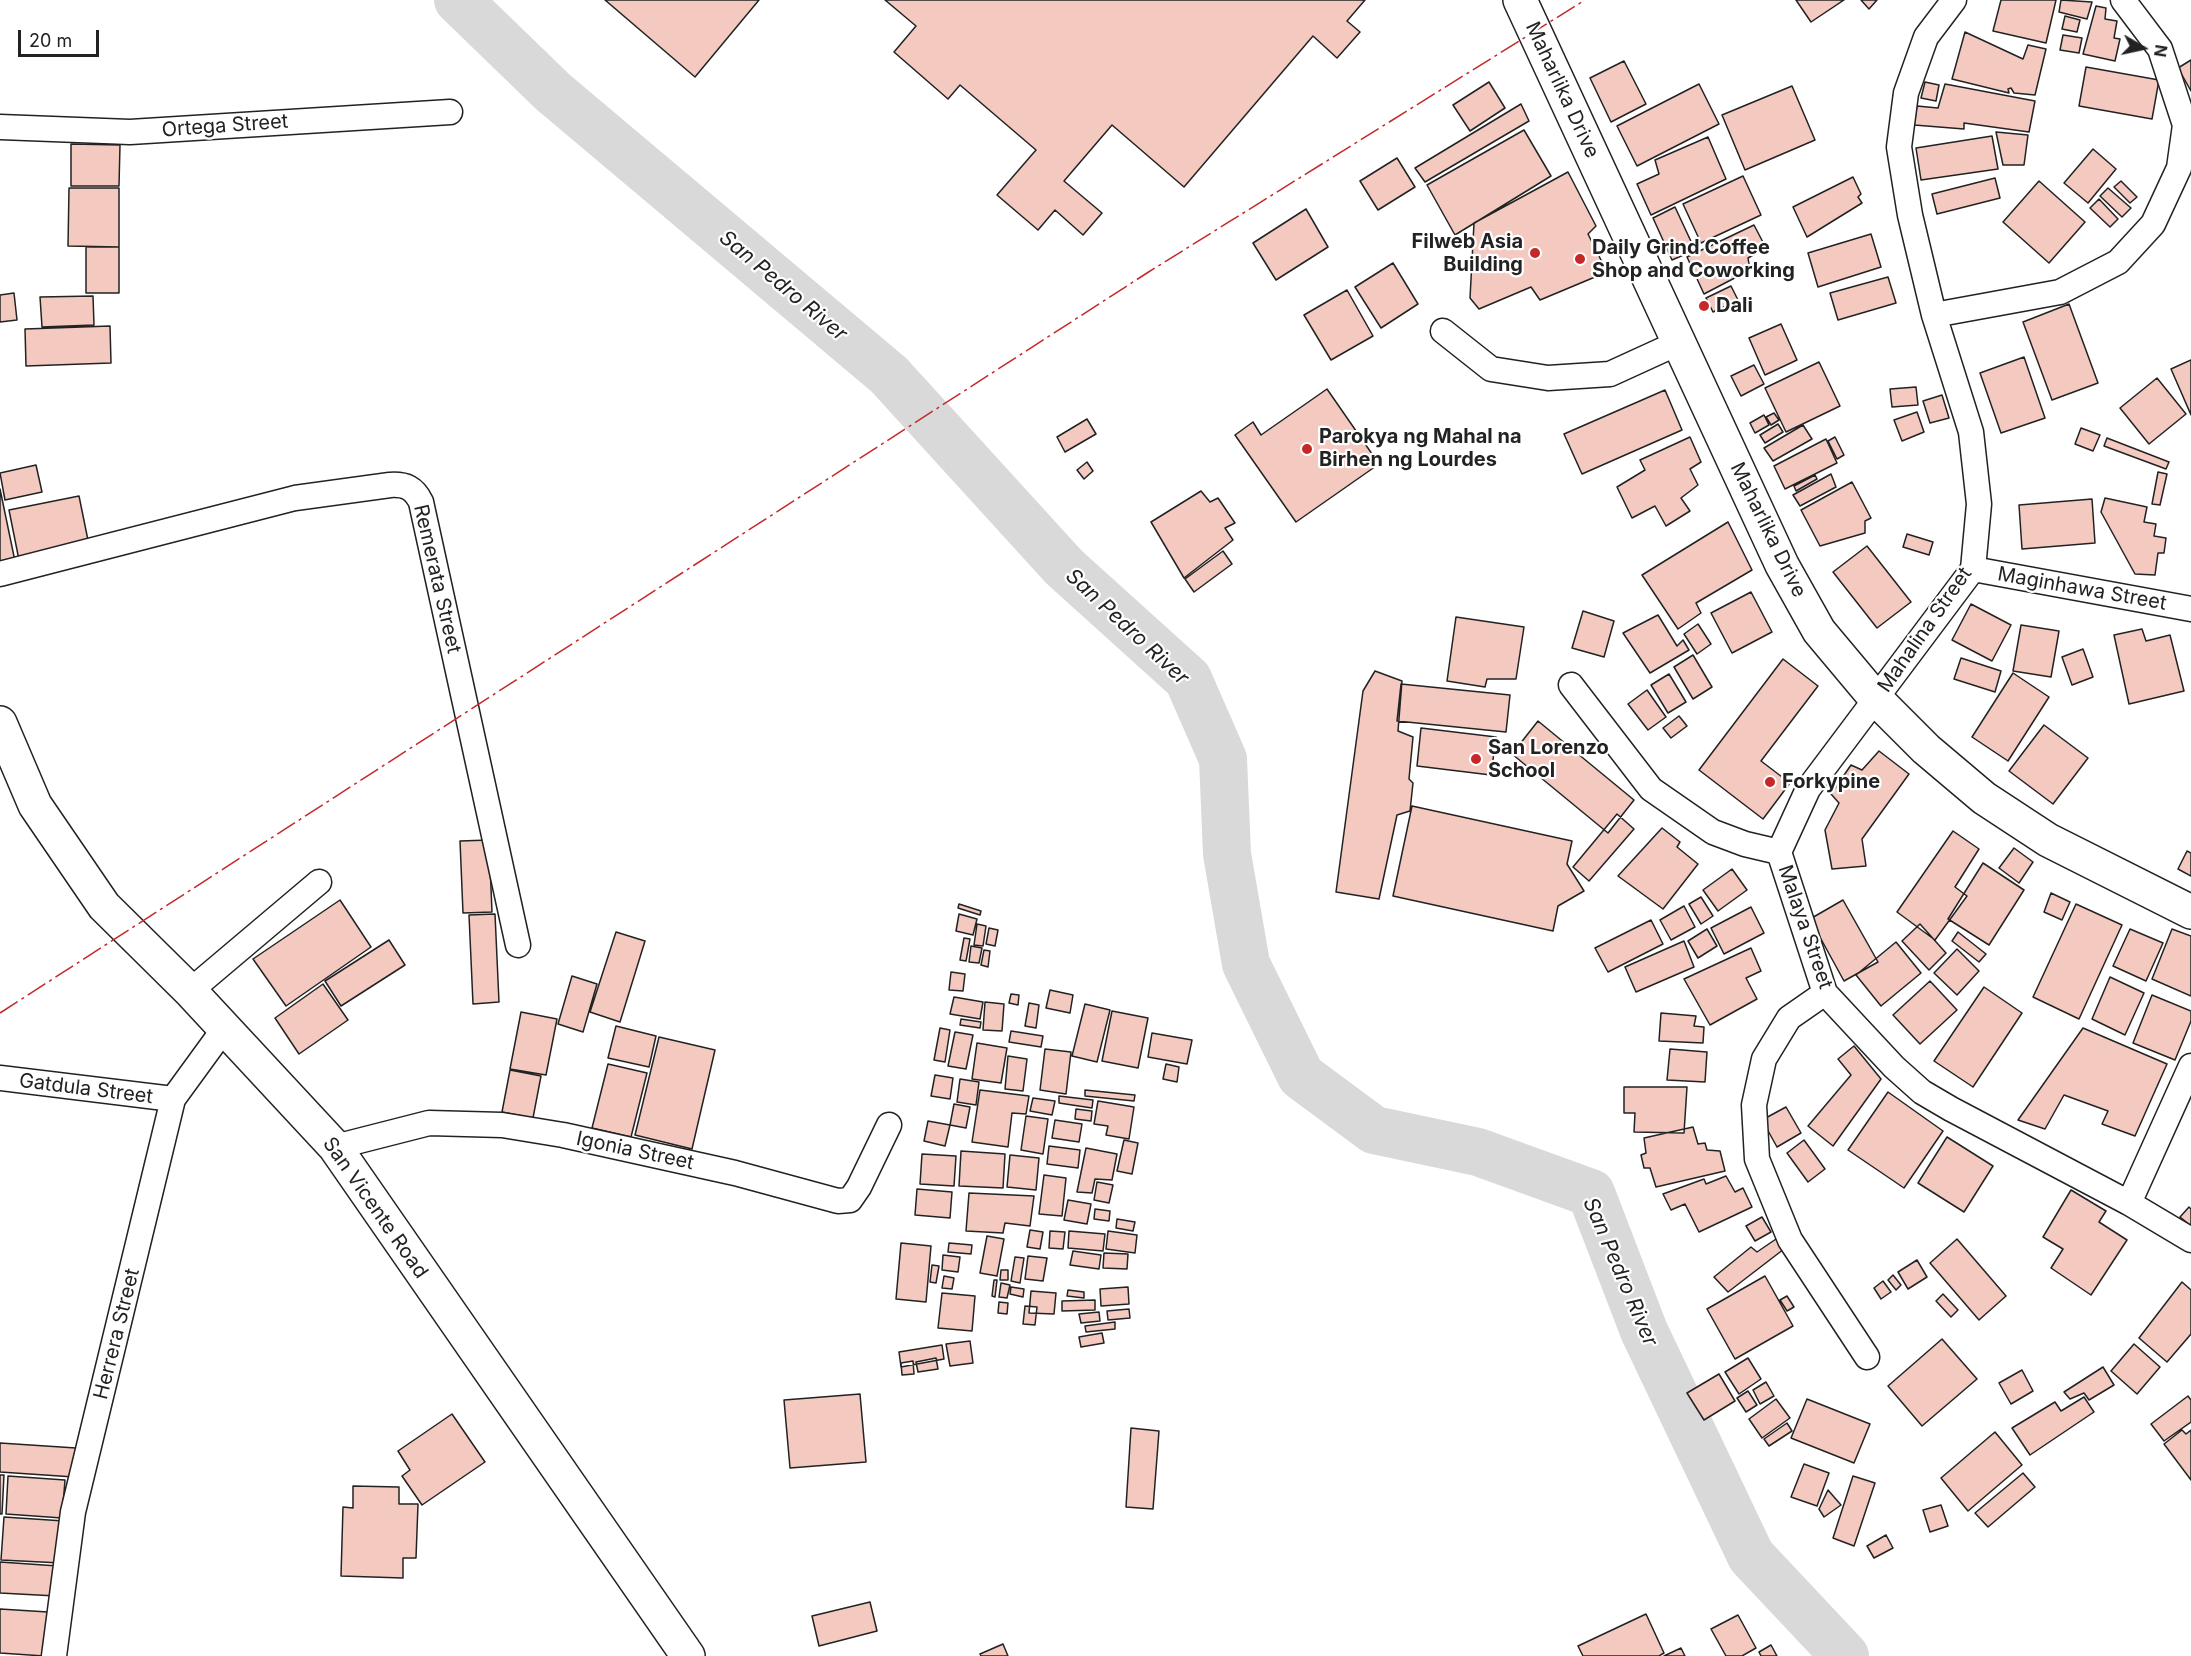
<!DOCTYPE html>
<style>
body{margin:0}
#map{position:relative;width:2191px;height:1656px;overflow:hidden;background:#fff;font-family:Inter,sans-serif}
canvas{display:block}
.north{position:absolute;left:2113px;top:18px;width:60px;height:60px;-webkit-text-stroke:4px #fff;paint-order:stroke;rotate:99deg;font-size:16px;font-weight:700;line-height:24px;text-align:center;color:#222}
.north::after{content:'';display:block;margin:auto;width:21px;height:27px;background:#222;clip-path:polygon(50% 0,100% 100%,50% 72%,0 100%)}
.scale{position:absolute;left:18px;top:30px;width:81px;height:27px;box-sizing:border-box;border:3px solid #222;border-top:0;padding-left:8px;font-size:18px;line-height:21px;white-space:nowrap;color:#222;-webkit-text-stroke:4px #fff;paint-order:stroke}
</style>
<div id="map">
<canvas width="2191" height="1656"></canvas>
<div class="north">N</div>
<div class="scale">20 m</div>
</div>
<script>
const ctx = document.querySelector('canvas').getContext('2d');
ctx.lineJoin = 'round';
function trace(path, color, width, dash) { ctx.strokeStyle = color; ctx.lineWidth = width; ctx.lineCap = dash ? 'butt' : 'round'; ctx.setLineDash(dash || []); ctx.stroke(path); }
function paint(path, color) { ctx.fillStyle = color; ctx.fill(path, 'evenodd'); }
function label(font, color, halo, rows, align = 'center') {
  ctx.font = font + ' Inter,sans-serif'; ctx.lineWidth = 4.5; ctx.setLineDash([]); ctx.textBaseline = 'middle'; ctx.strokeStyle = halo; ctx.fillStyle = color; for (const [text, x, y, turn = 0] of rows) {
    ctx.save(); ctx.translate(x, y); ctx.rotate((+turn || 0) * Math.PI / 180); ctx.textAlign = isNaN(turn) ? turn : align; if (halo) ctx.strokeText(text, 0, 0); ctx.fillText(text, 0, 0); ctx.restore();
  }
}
trace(new Path2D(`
 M458,0L553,92L889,375L1064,567L1188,679L1223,759L1227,854L1246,964L1301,1076L1374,1130L1478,1152L1591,1193L1644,1331L1751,1556L1845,1656`), '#d9d9d9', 48);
const building = new Path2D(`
 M605,0H759L695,77Z
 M885,0H1365L1347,21L1360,32L1337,58L1313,36L1184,187L1112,125L1064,181L1102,213L1083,235L1055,210L1038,230L997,195L1036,150L960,85L948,99L894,52L916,26Z
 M1796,0H1844L1811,22Z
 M1861,0H1877L1869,9Z
 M2001,0H2056L2046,43L1993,31Z
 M2061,0L2092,2L2087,19L2059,12Z
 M2096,6L2106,8L2105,19L2117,21L2114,38L2120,39L2115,61L2083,54Z
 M2065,16L2080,20L2077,32L2062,29Z
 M1965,32L2023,59L2028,45L2046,49L2035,95L2014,93L2011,88L2008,89L2009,93L1952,79Z
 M2063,35L2082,38L2079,53L2060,50Z
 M2191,60V91L2178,68Z
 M1624,61L1646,104L1611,122L1590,78Z
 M2086,67L2159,80L2152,119L2079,106Z
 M1489,82L1505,108L1470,131L1453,105Z
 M1925,82L1939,85L1936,101L1921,98Z
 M1699,84L1719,124L1637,166L1617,126Z
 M1945,84L2035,101L2029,132L1964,123V129L1914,125L1917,106L1938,108Z
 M1792,86L1815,140L1745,170L1722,115Z
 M1521,104L1529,121L1425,182L1415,168Z
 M1524,130L1551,176L1455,235L1427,185Z
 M1996,132L2028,135L2024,165H2003Z
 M1992,136L1998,169L1921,180L1916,148Z
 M1708,137L1726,179L1651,215L1637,184L1659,174L1655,160Z
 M71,144L120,145L119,186H71Z
 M2093,149L2116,169L2088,203L2064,183Z
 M1397,158L1415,187L1378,210L1360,181Z
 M1568,172L1596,226L1588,234L1607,272L1540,300L1531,287L1479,309L1470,298L1474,223Z
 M1743,176L1761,215L1701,243L1683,204Z
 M1853,177L1861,194L1858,197L1862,203L1807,237L1793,207Z
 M1995,178L2000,198L1937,214L1932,194Z
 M2039,181L2085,222L2049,263L2003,222Z
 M2121,181L2137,197L2130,203L2114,187Z
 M69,188H119V247L68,246Z
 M2108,188L2131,208L2122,217L2100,196Z
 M2099,199L2118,219L2110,227L2090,208Z
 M1675,207L1695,250L1672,260L1653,218Z
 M1306,209L1328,247L1276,280L1253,243Z
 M1754,225L1766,248L1748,258L1750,270L1704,294L1687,257Z
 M1871,234L1881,267L1818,287L1808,253Z
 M86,247H119V293H86Z
 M1393,263L1418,304L1381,328L1355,287Z
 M1888,277L1896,303L1838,320L1830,293Z
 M1731,286L1738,300L1713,312L1706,298Z
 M1347,290L1373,336L1331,360L1304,315Z
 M14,293L17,320L0,322V295Z
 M93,296L94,325L42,327L40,297Z
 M2069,304L2098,383L2052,400L2023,322Z
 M1781,324L1797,360L1765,375L1749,338Z
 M110,326L111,363L26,366L25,329Z
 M2024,357L2045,418L2001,433L1980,373Z
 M2191,360V415L2171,369Z
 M1819,362L1840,406L1786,432L1765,388Z
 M1754,365L1764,384L1741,396L1731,376Z
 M2157,378L2186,414L2149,444L2120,408Z
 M1916,387L1918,405L1892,407L1890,389Z
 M1327,389L1379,464L1296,522L1235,435L1253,422L1261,435Z
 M1665,390L1682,430L1582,474L1564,434Z
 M1942,395L1949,418L1930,423L1923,401Z
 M1917,412L1924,432L1902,441L1894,420Z
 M1774,413L1779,420L1771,425L1766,417Z
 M1764,415L1769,425L1755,433L1750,423Z
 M1087,419L1096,434L1065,452L1057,437Z
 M1778,424L1783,432L1765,443L1760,435Z
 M1803,425L1812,439L1773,461L1764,448Z
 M2081,428L2100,435L2093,451L2075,444Z
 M1690,437L1701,462L1690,469L1698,485L1681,498L1690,511L1666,526L1655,506L1632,518L1617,487L1645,470L1640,460Z
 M1835,437L1844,455L1837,459L1828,441Z
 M2107,438L2169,462L2166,469L2104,446Z
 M1826,439L1837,463L1785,489L1774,466Z
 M1087,462L1093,471L1084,479L1077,470Z
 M36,465L42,492L5,500L0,473Z
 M2158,472L2167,474L2160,505L2152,504Z
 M1831,474L1836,487L1800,506L1793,495Z
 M1815,475L1817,479L1796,491L1794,486Z
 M1852,482L1871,518L1865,521V533L1820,546L1801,510Z
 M0,489L16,566L0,569Z
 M1201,491L1210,502L1218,498L1235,523L1225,528L1233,540L1184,578L1151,522Z
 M79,496L90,550L20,565L9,510Z
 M2105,498L2147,507L2144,522L2156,524L2154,536L2166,538L2164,553H2158L2155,575L2135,574L2101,512Z
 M2092,499L2095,543L2022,549L2019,505Z
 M1728,522L1752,570L1696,603L1701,613L1678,629L1642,575Z
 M1907,534L1933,542L1929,555L1903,547Z
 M1867,546L1911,602L1877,628L1833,572Z
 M1223,551L1232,564L1194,592L1185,579Z
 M1751,592L1772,632L1732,653L1711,613Z
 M1971,604L2011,625L1992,661L1952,640Z
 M1583,611L1614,621L1604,657L1572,648Z
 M1658,615L1677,646L1683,640L1689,650L1650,673L1623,633Z
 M1456,617L1524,627L1516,679H1487L1485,687L1447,681Z
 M1698,624L1711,644L1697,654L1684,634Z
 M2021,625L2059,631L2051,677L2013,671Z
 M2142,629L2146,641L2170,635L2184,691L2129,704L2114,635Z
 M2083,649L2093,677L2072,685L2062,657Z
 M1693,655L1712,687L1693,699L1674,667Z
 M1961,658L2001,671L1995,692L1954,679Z
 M1783,659L1818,686L1761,761L1790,783L1763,819L1699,770Z
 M1375,671L1402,681L1398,731L1413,737L1409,779L1413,783L1410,811L1397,815L1379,899L1336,892L1363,691Z
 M2013,673L2049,697L2008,761L1972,737Z
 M1669,674L1686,702L1668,713L1651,685Z
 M1401,684L1510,695L1506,732L1397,721Z
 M1647,690L1666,717L1648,730L1628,704Z
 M1679,716L1687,726L1671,738L1663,728Z
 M1538,721L1634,800L1608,833L1512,754Z
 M2044,725L2088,758L2053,804L2009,771Z
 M1421,728L1496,737L1491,775L1417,766Z
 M1879,751L1909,774L1862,839L1866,866L1832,869L1825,830L1839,803L1831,794L1851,765L1862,770Z
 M1412,806L1572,841L1567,864L1584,891L1558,906L1553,931L1393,896Z
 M1617,814L1634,829L1589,881L1573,867Z
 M1662,828L1680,842L1677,847L1698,864L1663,909L1618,876Z
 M1953,831L1979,849L1955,887L1967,896L1935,940L1897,912Z
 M489,840L492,912L463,913L460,841Z
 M2014,848L2033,862L2019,883L1999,868Z
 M2187,851L2191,853V876L2178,869Z
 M1983,863L2024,890L1989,945L1948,919Z
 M1732,869L1747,890L1718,911L1703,890Z
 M2051,893L2070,902L2062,920L2044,912Z
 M1701,897L1713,916L1701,924L1689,904Z
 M340,900L371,947L286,1006L253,959Z
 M1843,900L1878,962L1844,981L1810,919Z
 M959,904L981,911L980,915L958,908Z
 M2076,904L2122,925L2079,1019L2033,997Z
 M1684,906L1695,927L1671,940L1660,920Z
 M1751,907L1764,933L1724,954L1711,928Z
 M495,914L499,1002L473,1004L469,915Z
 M959,914L977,919L973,935L956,931Z
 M1651,920L1663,944L1608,972L1595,948Z
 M977,924L986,926L983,946L974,945Z
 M1920,924L1946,953L1929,970L1902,941Z
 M989,928L998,930L995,946L986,944Z
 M1707,929L1717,946L1698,958L1688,941Z
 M2130,929L2163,943L2146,981L2113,966Z
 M2172,929L2191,936V996L2152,979Z
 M616,932L645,941L620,1022L590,1012Z
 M1958,932L1986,954L1979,962L1952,941Z
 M964,938L970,939L966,961L960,960Z
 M389,940L405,965L341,1006L325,981Z
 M1684,941L1694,967L1636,992L1625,967Z
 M1896,942L1921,973L1881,1006L1856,975Z
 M971,946L982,948L979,963L969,962Z
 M1751,948L1761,971L1746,978L1757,999L1710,1025L1684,979Z
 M1957,949L1979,971L1957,995L1934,973Z
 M984,950L990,951L988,967L981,965Z
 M951,972L965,974L963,991L949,990Z
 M572,976L597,984L583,1032L558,1024Z
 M2110,977L2144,993L2125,1035L2092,1019Z
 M1930,981L1957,1010L1920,1044L1893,1015Z
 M323,984L348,1020L299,1054L275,1018Z
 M1984,987L2022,1013L1973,1087L1934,1061Z
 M1050,990L1073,995L1070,1013L1046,1008Z
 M1011,994L1019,995L1018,1005L1009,1003Z
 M2152,995L2191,1011V1021L2175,1060L2133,1043Z
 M954,997L983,1002L980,1019L950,1014Z
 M985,1002L1004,1004L1002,1031L983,1030Z
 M1029,1003L1039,1005L1036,1028L1025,1026Z
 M1085,1004L1110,1010L1097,1062L1072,1056Z
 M1112,1011L1148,1018L1138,1068L1102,1061Z
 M521,1012L557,1019L546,1075L510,1069Z
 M1661,1013L1696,1016L1694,1026L1704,1027L1703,1043L1659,1041Z
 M961,1019L981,1022L980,1028L960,1025Z
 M616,1026L656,1036L649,1067L608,1058Z
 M940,1028L950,1030L945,1062L934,1060Z
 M2083,1028L2167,1064L2135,1136L2102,1124L2108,1111L2064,1095L2045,1129L2018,1120Z
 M1011,1031L1043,1036L1041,1047L1009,1042Z
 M955,1032L973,1035L966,1069L948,1066Z
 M1152,1033L1192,1040L1187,1064L1148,1057Z
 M659,1037L715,1050L692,1149L635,1135Z
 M977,1043L1007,1048L1001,1083L972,1079Z
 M1854,1046L1881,1079L1833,1146L1808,1126L1851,1075L1838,1059Z
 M1045,1049L1071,1052L1066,1094L1040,1090Z
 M1670,1049L1707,1052L1705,1082L1667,1080Z
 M1008,1056L1027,1059L1023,1091L1005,1089Z
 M608,1064L647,1073L631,1137L592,1128Z
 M1166,1064L1179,1067L1177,1082L1163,1079Z
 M510,1070L541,1076L533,1118L502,1112Z
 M935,1075L953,1078L950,1099L931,1096Z
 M960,1079L979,1082L976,1105L957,1102Z
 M1624,1087H1687L1684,1133L1634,1132L1635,1113H1624Z
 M980,1090L1029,1096L1026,1114L1012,1113L1008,1147L972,1142Z
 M1085,1090L1135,1095L1134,1101L1085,1096Z
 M1888,1092L1943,1131L1904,1188L1848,1150Z
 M1059,1096L1093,1100L1092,1108L1059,1103Z
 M1033,1098L1055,1101L1052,1115L1030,1111Z
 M1098,1101L1134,1107L1129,1139L1106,1135L1108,1126L1094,1124Z
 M954,1104L970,1107L966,1128L950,1125Z
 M1786,1107L1801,1133L1777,1147L1762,1120Z
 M1076,1109L1092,1111L1091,1121L1075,1119Z
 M1026,1116L1048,1119L1043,1154L1021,1150Z
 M1055,1120L1082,1124L1079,1142L1052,1138Z
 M928,1121L950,1125L945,1146L924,1141Z
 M1693,1127L1698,1144L1705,1143L1707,1150L1720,1151L1725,1171L1656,1187L1650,1168H1644L1641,1155L1646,1153L1644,1138Z
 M1947,1137L1993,1166L1964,1212L1918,1183Z
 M1124,1140L1138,1143L1132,1174L1117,1171Z
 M1804,1140L1825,1169L1808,1182L1787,1153Z
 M1049,1146L1080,1150L1078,1168L1047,1164Z
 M1086,1148L1117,1154L1112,1180L1095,1179L1092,1193L1077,1192Z
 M961,1151L1005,1154L1003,1188L959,1186Z
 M922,1154L956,1156L954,1186L920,1184Z
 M1010,1155L1039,1158L1036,1190L1007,1187Z
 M1044,1175L1066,1178L1062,1216L1039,1214Z
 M1726,1176L1735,1192L1743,1188L1752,1207L1699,1232L1685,1204L1671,1210L1663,1194L1704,1179L1706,1184Z
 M1097,1182L1113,1185L1109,1203L1094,1200Z
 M917,1189L952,1192L950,1218L915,1215Z
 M2071,1190L2106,1211L2099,1222L2127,1240L2091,1295L2051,1268L2063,1249L2043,1237Z
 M969,1193L1034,1196L1030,1226L1005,1223L1003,1233L966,1231Z
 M1068,1200L1091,1204L1087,1224L1064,1220Z
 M2189,1207L2191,1209V1226L2180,1217Z
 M1095,1209L1110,1211L1109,1221L1094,1219Z
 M1762,1217L1771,1232L1755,1241L1746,1226Z
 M1117,1219L1135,1222L1133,1231L1116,1228Z
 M1030,1230L1043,1232L1040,1249L1027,1247Z
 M1050,1231L1065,1232L1063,1249L1049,1248Z
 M1069,1231L1105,1234L1103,1251L1068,1248Z
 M1108,1231L1137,1235L1135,1253L1106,1249Z
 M987,1236L1004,1239L997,1276L980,1273Z
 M1776,1239L1784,1249L1728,1292L1714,1277L1751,1247L1757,1252Z
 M1957,1239L2006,1296L1979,1320L1930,1263Z
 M901,1243L931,1246L926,1302L896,1299Z
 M949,1243L972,1245L971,1254L948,1252Z
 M1073,1251L1101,1255L1099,1269L1070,1265Z
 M1104,1253L1128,1254L1127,1269L1103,1268Z
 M943,1255L960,1257L958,1272L942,1270Z
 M1028,1256L1047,1258L1043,1281L1025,1279Z
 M1015,1257L1024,1258L1020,1283L1011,1281Z
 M1917,1260L1927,1277L1908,1289L1898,1272Z
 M932,1265L939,1266L936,1283L930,1282Z
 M1001,1270H1008V1280H1000Z
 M1893,1275L1901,1285L1896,1290L1888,1280Z
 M944,1276L954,1278L952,1289L942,1288Z
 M1765,1276L1793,1326L1735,1359L1707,1309Z
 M994,1280H997L995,1297L992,1296Z
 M1883,1281L1891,1292L1881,1299L1874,1288Z
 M2182,1282L2191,1290V1334L2167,1362L2139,1338Z
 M1001,1283L1010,1285L1007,1298L999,1297Z
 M1011,1287L1024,1289L1023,1297L1010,1294Z
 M1128,1287L1129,1304L1101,1306L1100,1289Z
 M1068,1290L1084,1292V1298L1067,1296Z
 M1031,1291L1056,1293L1054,1314L1029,1313Z
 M942,1293L975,1296L972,1331L938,1328Z
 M1943,1294L1958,1310L1951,1317L1936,1301Z
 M1787,1296L1794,1307L1787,1311L1780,1300Z
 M1095,1300V1310L1062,1311V1301Z
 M999,1302L1008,1303L1007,1314L998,1313Z
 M1025,1306L1037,1307L1035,1325L1023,1324Z
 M1129,1309L1130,1318L1108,1320L1107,1311Z
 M1099,1312L1100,1321L1081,1323L1079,1314Z
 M1115,1322V1329L1086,1332L1085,1326Z
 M1102,1333L1104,1343L1081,1347L1079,1337Z
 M1942,1339L1977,1379L1922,1426L1888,1386Z
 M970,1341L973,1363L950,1366L946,1344Z
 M2134,1344L2160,1367L2137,1394L2111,1371Z
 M942,1345L944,1359L901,1367L899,1352Z
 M936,1358L938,1369L918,1372L916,1362Z
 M1748,1358L1761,1379L1739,1394L1725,1372Z
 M913,1361L914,1374L902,1375L901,1363Z
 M2103,1367L2114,1385L2089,1400L2084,1393L2070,1399L2064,1392Z
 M2022,1370L2033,1391L2011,1404L1999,1383Z
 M1719,1374L1735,1401L1704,1420L1687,1393Z
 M1766,1382L1774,1396L1760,1404L1753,1390Z
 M1748,1391L1757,1405L1746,1412L1737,1398Z
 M860,1394L866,1462L790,1468L784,1400Z
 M2188,1396L2191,1400V1422L2164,1441L2151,1424Z
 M2084,1397L2094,1412L2030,1455L2012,1428L2055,1402L2061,1411Z
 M1776,1399L1790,1418L1762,1438L1749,1419Z
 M1807,1399L1870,1424L1854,1463L1791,1438Z
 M452,1414L485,1462L422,1505L402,1476L410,1470L398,1451Z
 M1787,1423L1792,1431L1769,1446L1764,1439Z
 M1131,1428L1159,1431L1153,1509L1126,1507Z
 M2182,1430L2186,1434L2191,1430V1480L2164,1444Z
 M1995,1432L2022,1465L1968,1511L1941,1478Z
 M0,1443L76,1448L74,1477L0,1472Z
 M1804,1464L1829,1473L1817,1506L1791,1497Z
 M2023,1473L2035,1487L1988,1527L1975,1513Z
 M0,1475H4L2,1514H0Z
 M8,1476L65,1480L62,1518L6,1514Z
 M1853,1476L1875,1483L1854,1546L1833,1538Z
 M353,1486L399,1487V1504H418L416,1558H403V1578L341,1576L343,1507L353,1508Z
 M1828,1490L1841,1505L1824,1517L1819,1509Z
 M1941,1505L1948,1526L1930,1532L1923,1510Z
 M4,1517L64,1521L61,1563L1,1560Z
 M1886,1535L1893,1548L1874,1558L1867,1546Z
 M0,1562L58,1566L56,1596L0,1593Z
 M870,1602L877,1631L819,1646L812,1616Z
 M0,1609L48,1612L44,1656L0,1653Z
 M1646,1614L1664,1653L1659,1656H1583L1578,1646Z
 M1738,1615L1756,1648L1742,1656H1726L1711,1629Z
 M1003,1644L1008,1656H981L980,1654Z
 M1771,1645L1777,1656H1761L1759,1652Z
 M1681,1648L1685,1656H1664Z`);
paint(building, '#f3c9c0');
trace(building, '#222', 1.5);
const street = new Path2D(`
 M1954,0L1926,37L1906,93L1899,147L1910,215L1934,315L1971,432L1979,504L1973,569L1808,789L1779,852L1825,993L1894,1067L1922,1092L1951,1109L2129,1203L2191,1240
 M0,127L130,132L450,112
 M1934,315L2060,292L2118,262L2153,224L2179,168L2185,125L2160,49L2123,0
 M1443,331L1491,369L1548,378L1610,374L1680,342
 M1973,569L2191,609
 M0,574L295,498L390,485C406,484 414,488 421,502L518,945
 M1571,685L1651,789L1713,832L1745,844L1779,852
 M190,991L319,882
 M1825,993L1789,1018L1764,1059L1754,1105L1757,1159L1790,1240L1867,1357
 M0,1078L173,1099
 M335,1147L429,1123L502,1125L563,1135L735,1173L838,1201L850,1200L859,1187L889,1125
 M2129,1203L2191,1066
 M54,1656L73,1512L173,1099L224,1029`);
const secondary = new Path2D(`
 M1520,0L1782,565L1819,631L1876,699L1926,749L1984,798L2048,840L2191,912
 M0,723L35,805L104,906L190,991L335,1147L688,1656`);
trace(street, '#222', 27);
trace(secondary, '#222', 36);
trace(street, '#fff', 24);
trace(secondary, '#fff', 33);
trace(new Path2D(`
 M0,1013L1147,273L1585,0`), '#c62828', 1.5, [21, 4.5, 3, 4.5]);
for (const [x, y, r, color] of [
 [1535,253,6,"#c62828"],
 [1580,259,6,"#c62828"],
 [1704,306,6,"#c62828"],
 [1307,449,6,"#c62828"],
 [1476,759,6,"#c62828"],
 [1770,782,6,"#c62828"]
]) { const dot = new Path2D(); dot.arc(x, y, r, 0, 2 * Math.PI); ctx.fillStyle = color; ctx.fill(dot); trace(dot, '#fff', 2); }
label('20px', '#222', '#fff', [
 ["Maharlika Drive",1562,90,65],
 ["Ortega Street",225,126,-4],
 ["Maharlika Drive",1768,530,64],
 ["Remerata Street",437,579,77],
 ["Maginhawa Street",2082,589,10],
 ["Mahalina Street",1925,630,-55],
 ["Malaya Street",1805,927,71],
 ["Gatdula Street",86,1089,7],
 ["Igonia Street",635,1151,12],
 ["San Vicente Road",375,1208,55],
 ["Herrera Street",117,1334,-76]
]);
label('bold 20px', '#222', '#fff', [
 ["Filweb Asia",1523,242,"right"],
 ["Building",1523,265,"right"],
 ["Daily Grind Coffee",1592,248],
 ["Shop and Coworking",1592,271],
 ["Dali",1716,306],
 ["Parokya ng Mahal na",1319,437],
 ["Birhen ng Lourdes",1319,460],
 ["San Lorenzo",1488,748],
 ["School",1488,771],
 ["Forkypine",1782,782]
], 'left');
label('italic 21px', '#222', '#fff', [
 ["San Pedro River",783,286,40],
 ["San Pedro River",1127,627,43],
 ["San Pedro River",1620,1272,67]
]);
</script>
